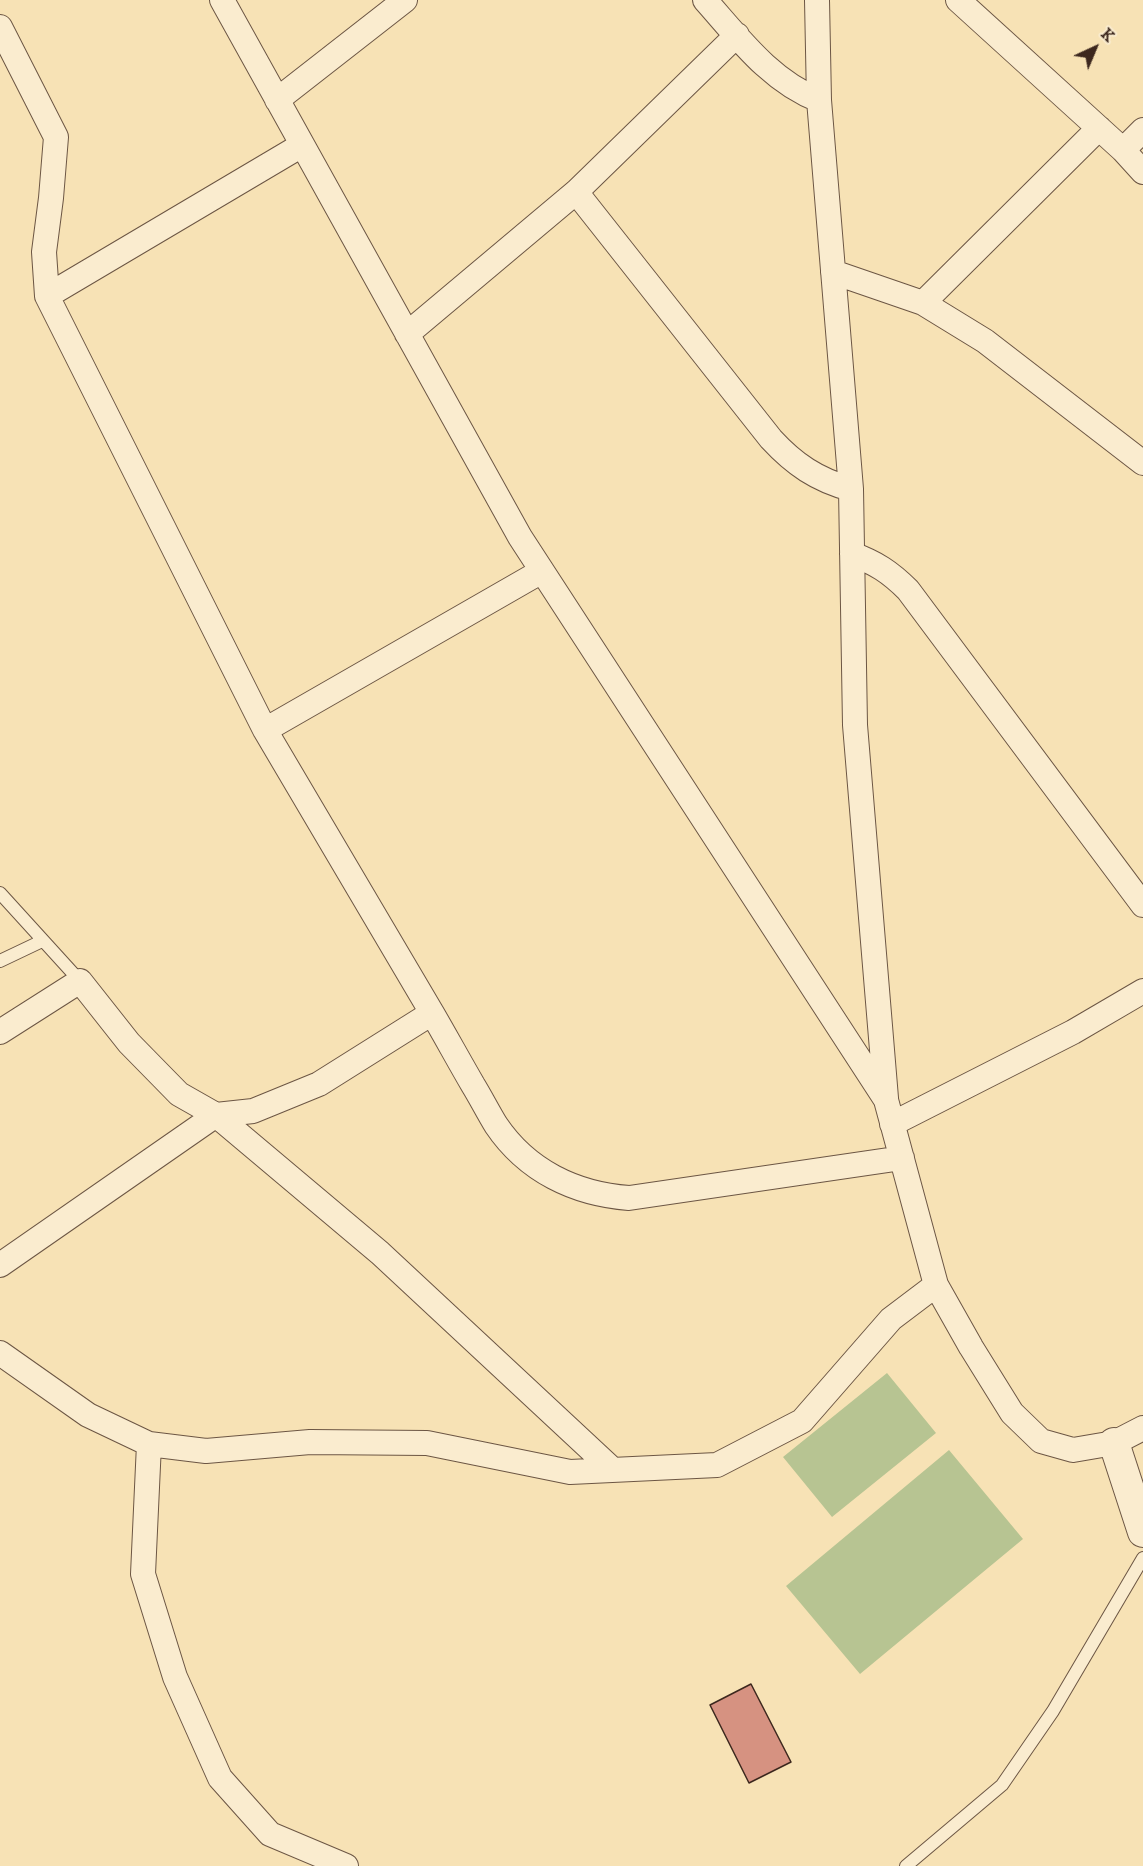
<!DOCTYPE html>
<style>
body{margin:0}
#map{position:relative;width:1143px;height:1866px;overflow:hidden;background:#f7e2b5;font-family:"IM FELL DW Pica",serif}
canvas{display:block}
.north{position:absolute;left:1065px;top:18px;width:60px;height:60px;-webkit-text-stroke:4px #faeccf;paint-order:stroke;rotate:44deg;font-size:16px;font-weight:700;line-height:24px;text-align:center;color:#3d281e}
.north::after{content:'';display:block;margin:auto;width:21px;height:27px;background:#3d281e;clip-path:polygon(50% 0,100% 100%,50% 72%,0 100%)}
</style>
<div id="map">
<canvas width="1143" height="1866"></canvas>
<div class="north">K</div>
</div>
<script>
const ctx = document.querySelector('canvas').getContext('2d');
ctx.lineJoin = 'round';
function paint(path, color) { ctx.fillStyle = color; ctx.fill(path, 'evenodd'); }
function trace(path, color, width, dash) { ctx.strokeStyle = color; ctx.lineWidth = width; ctx.lineCap = dash ? 'butt' : 'round'; ctx.setLineDash(dash || []); ctx.stroke(path); }
paint(new Path2D(`
 M887,1373L936,1433L832,1517L783,1457Z
 M949,1450L1023,1539L860,1674L786,1586Z`), '#b7c492');
const building = new Path2D(`
 M751,1684L791,1762L749,1783L710,1705Z`);
paint(building, '#d69281');
trace(building, '#3d281e', 1.5);
const service = new Path2D(`
 M0,893L80,981
 M0,961L42,941
 M906,1866L1002,1785L1053,1711L1143,1558`);
const minor = new Path2D(`
 M222,0L520,537L886,1100L936,1285L971,1347L1012,1413L1041,1441L1073,1450L1114,1443L1143,1428
 M705,0C738,37 771,82 819,100
 M817,0L819,100L851,489L855,725L886,1098
 M958,0L1123,150L1143,172
 M0,27L56,137L51,198L44,252L47,296L265,730L432,1013L319,1084L253,1111L216,1115L179,1094L129,1043L80,981L0,1032
 M277,100L405,0
 M1123,150L1143,130
 M576,192L771,439C794,464 817,480 851,489
 M833,272L923,303L985,341L1143,463
 M47,296L302,145
 M923,303L1099,128
 M407,334L576,192L737,35
 M852,554C876,563 890,572 908,590L1143,905
 M265,730L542,571
 M432,1013C446,1037 459,1061 473,1085C481,1098 488,1112 496,1125C527,1171 575,1194 629,1198L902,1158
 M892,1124L1073,1032L1143,991
 M0,1265L216,1115L380,1253L613,1470
 M0,1353L88,1415L149,1444L206,1451L310,1442L427,1443L570,1472L717,1465L802,1421L891,1319L936,1285
 M149,1444L143,1574L175,1677L220,1778L270,1834L346,1866`);
const tertiary = new Path2D(`
 M1114,1443L1143,1532`);
trace(service, '#6c5644', 14);
trace(minor, '#6c5644', 26);
trace(tertiary, '#6c5644', 32);
trace(service, '#faeccf', 12);
trace(minor, '#faeccf', 24);
trace(tertiary, '#faeccf', 30);
</script>
